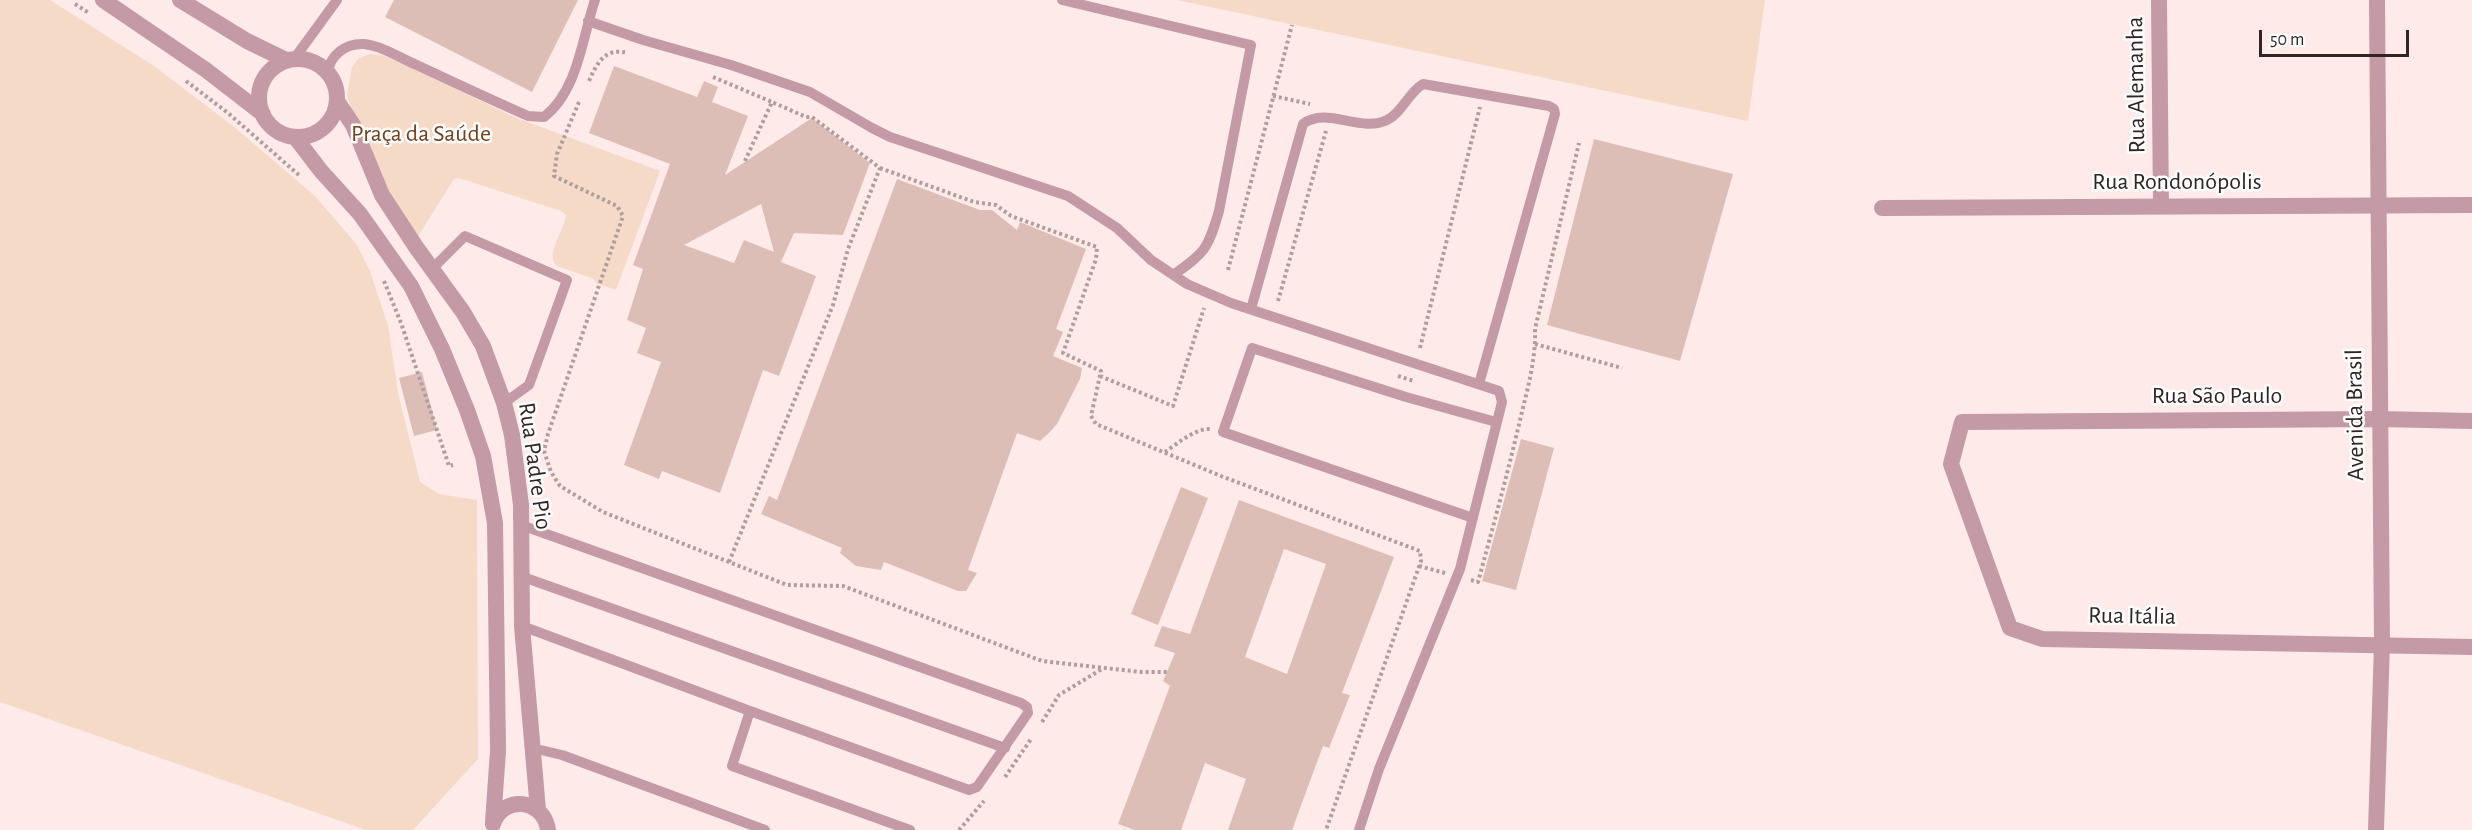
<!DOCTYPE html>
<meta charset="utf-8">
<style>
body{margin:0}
#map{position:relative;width:2472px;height:830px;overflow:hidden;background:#ffeaea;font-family:"Alegreya Sans",sans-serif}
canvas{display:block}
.scale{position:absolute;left:2259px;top:30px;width:150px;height:27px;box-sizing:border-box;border:3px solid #302424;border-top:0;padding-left:8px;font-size:18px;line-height:21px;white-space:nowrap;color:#302424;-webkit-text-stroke:4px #fdfdfd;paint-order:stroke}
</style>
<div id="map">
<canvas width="2472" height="830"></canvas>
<div class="scale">50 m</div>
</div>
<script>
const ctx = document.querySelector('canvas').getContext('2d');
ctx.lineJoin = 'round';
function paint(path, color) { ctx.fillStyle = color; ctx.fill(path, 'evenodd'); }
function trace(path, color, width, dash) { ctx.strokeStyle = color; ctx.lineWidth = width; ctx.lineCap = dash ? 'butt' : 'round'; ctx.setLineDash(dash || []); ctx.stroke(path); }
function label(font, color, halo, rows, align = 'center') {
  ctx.font = font + ' "Alegreya Sans",sans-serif'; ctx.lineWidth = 5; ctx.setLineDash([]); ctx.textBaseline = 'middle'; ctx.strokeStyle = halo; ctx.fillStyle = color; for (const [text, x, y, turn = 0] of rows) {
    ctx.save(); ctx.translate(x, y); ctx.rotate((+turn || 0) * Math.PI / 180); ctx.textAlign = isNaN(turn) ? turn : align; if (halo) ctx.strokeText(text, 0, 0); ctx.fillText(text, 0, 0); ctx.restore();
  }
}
paint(new Path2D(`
 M0,0H50L154,66L233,126L315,196L357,245L370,271L388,325L398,393L420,482L439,494L477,500L478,759L413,830H366L0,702Z
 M1177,0H1765L1748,121Z
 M369,54L382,55L402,63L514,117L660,171L616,290L596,283L594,279L557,266C544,255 565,230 566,215L561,211L459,178L454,179L417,238L385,187L352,112L347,95L352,67L358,59Z`), '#f6dac8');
paint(new Path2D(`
 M394,0H578L532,92L385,17Z
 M614,66L697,97L704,81L718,87L712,102L748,116L725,175L812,118L870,163L843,235L794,233L781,262L816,276L779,376L763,370L720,493L662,471L659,479L624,465L661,362L637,353L646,328L627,320L643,269L633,265L670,164L589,133ZM761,204L774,252L744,240L734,263L684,245Z
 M1594,139L1733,174L1680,361L1547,325Z
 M897,179L980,210H992L1017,230L1020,222L1086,249L1056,329L1063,332L1053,356L1082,368L1080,379L1057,424L1049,433L1040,441L1017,433L968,570L977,573L966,591H958L884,562L881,570L856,566L840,553L842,548L761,514L769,496L777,500Z
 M422,372L437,430L414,436L399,378Z
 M1521,439L1554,448L1516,590L1482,581Z
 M1181,487L1208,498L1158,625L1131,614Z
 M1239,500L1394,557L1342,693L1350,695L1329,748L1323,746L1292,830H1228L1246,779L1205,763L1181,830H1135L1118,824L1170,686L1163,681L1175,653L1154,646L1162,626L1190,634ZM1284,549L1326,564L1287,674L1245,657Z`), '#ddbeb6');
trace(new Path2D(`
 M75,4L89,13
 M713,77L772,102L744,163
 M186,81L228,113L300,176
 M589,81C597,63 605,47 628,53
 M1273,96L1310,104
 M579,102L557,154L554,176L617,206L623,216L548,434L544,451L551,472L560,486L603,512L787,585L843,586L1042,661L1141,672H1167
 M880,168L974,202L996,205L1011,216L1097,247L1096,259L1063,353L1101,371L1091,416L1096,424L1221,476L1420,551L1421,561L1326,830
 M1228,270L1292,25
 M384,281L401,323L449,466L453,465
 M1278,301L1326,131
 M1535,344L1622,368
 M1420,348L1480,107
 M1100,376L1173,406L1204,308
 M1398,376L1414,381
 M1165,452C1177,444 1195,428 1211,429
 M729,562L833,305L848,249L880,168L812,117H806L772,102
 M1419,566L1445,573
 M1471,580L1478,582C1493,527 1508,472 1521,416C1528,387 1536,359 1535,329L1579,143
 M1042,722L1059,695L1102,669
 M1005,777L1031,739
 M959,830L984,801`), '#b09e9e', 4, [3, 3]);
trace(new Path2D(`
 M1062,0L1251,45L1219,211C1208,249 1205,253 1173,275
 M588,21L643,40L731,65L810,92L872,128L890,137L1068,196L1117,228L1151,260L1187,284L1231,303L1499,391L1502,402L1460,569L1379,769L1359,830
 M294,59L337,0
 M328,72C330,55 346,43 364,44C383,46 402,59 419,66C455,83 492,100 528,116L544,117C578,91 582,38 595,0
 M432,269L465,236L567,280L529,385L504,403
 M1251,309L1303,124C1327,106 1360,133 1387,120C1402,113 1408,93 1423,84L1549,106L1554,109L1555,114L1479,384
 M1473,518L1223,432L1252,348L1406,397L1496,422
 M521,525L1021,703L1027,707L1028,713L977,787L969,790L750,711L522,626
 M523,577L1005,748
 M750,711L732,766L910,830
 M532,748L562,755L765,830`), '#c39aa6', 10);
trace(new Path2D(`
 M103,0L206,70L263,114
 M180,0L247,41L286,60
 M2159,0L2161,206
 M259 98a39 39 0 1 1 78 0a39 39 0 1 1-78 0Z
 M337,101L353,125L382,195L416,247L463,312L483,346L504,403L512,435L521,505L522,626L538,810
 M295,137L321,171L360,214L411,286L442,349L467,410L483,456L495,523L498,751L493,822
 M1882,208L2472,205
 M2472,421L2379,419L1962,422L1951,464L2010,628L2042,639L2472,647
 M493,824C503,794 544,799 548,830`), '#c39aa6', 16);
trace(new Path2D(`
 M2376,830L2382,644L2377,0`), '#c39aa6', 16);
label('24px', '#302424', '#fdfdfd', [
 ["Rua Alemanha",2136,85,-91],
 ["Rua Rondonópolis",2177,182],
 ["Rua São Paulo",2217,396],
 ["Avenida Brasil",2355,415,-91],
 ["Rua Padre Pio",535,466,82],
 ["Rua Itália",2132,616,1]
]);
label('24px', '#71411e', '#fdfdfd', [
 ["Praça da Saúde",421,134]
]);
</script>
